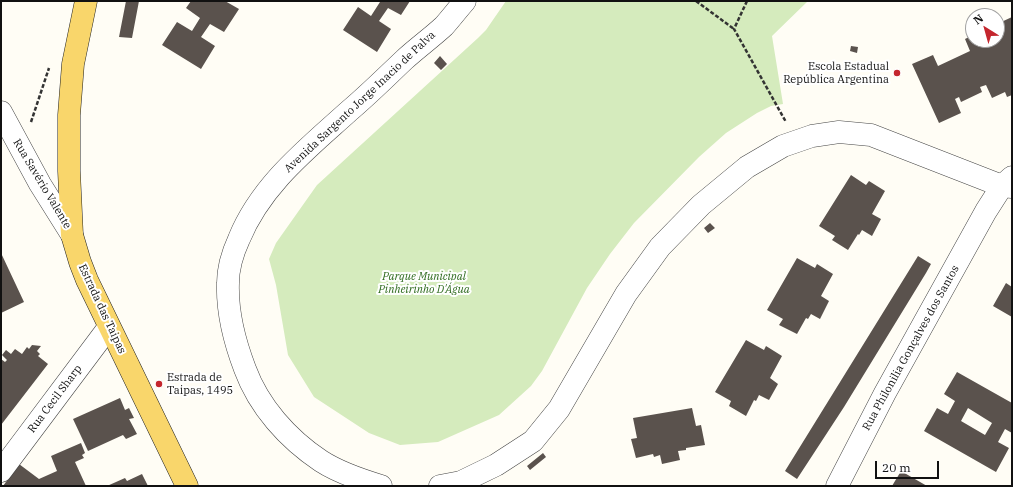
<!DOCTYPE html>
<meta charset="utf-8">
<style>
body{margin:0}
#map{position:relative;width:1013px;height:487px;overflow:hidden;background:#fffdf5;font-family:"IBM Plex Serif",serif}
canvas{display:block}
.frame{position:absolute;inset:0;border:2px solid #111;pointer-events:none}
.north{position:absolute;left:965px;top:8px;width:40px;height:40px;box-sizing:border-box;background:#fff;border:1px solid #a0a0a0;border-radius:50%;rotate:323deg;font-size:11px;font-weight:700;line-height:16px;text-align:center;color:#111}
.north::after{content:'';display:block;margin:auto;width:14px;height:18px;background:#c4262e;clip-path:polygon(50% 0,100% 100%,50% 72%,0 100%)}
.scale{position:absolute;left:875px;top:461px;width:64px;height:18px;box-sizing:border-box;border:2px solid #111;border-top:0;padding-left:5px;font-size:12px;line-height:14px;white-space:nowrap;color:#111;-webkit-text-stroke:3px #fff;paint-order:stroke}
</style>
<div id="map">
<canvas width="1013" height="487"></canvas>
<div class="frame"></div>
<div class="north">N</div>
<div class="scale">20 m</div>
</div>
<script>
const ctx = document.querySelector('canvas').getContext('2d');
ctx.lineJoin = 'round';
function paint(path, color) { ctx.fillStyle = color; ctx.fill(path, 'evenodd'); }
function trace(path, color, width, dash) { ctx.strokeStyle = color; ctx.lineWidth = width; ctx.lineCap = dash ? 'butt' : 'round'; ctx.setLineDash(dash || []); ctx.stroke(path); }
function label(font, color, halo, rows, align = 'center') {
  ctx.font = font + ' "IBM Plex Serif",serif'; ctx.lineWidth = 4; ctx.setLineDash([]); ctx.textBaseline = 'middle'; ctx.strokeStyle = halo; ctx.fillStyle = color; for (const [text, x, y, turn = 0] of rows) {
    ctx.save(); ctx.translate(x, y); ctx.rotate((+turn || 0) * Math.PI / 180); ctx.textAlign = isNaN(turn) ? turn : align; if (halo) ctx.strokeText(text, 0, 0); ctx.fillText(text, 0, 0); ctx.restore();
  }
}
paint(new Path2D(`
 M506,1H808L772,36L783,104L771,106L757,113L726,133L699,157L634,223L610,254L587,288L542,371L531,386L499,415L438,442L400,445L369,433L314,397L288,355L276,285L269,259L276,243L317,185L478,38L486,30Z`), '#d5ebbd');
paint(new Path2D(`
 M126,1H139L132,38L119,37Z
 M191,1H225L239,9L224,32L210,24L201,37L215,46L201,69L162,45L177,22L192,31L200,18L186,8Z
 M379,1H410L401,15L388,8L379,21L391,29L377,52L343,30L358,7L371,16L380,2Z
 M1012,17V95L1007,97L1005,92L992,98L986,85L980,87L982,92L961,102L959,97L955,99L961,113L939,123L912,64L933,55L938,66L970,51L965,39L973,35V40H997V24Z
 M851,46L858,47L857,53L850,51Z
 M440,56L447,64L441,70L434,63Z
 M851,175L866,185L869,181L885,191L872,214L881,219L872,236L862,230L859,235L858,234L848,250L832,240L835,236L819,226Z
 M710,223L715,228L708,233L704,228Z
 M1,253L24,302L1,313Z
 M918,256L931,264L926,273L844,407L797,479L785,471Z
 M797,258L815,268L817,264L833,274L821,296L829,301L820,319L811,314L808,319L806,318L797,334L779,325L783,319L767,310Z
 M1006,283L1012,287V317L993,306Z
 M746,340L764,350L766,346L782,356L770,378L778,384L769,400L759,395L756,401L754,400L746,416L729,406L731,401L715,392Z
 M32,345L41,346L37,351L40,354L38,356L48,364L1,425V359L5,362L7,360L2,355L6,350L11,354L15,349L22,354L27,347L29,349Z
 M957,372L1012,403V433L1005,429L998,442L1009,448L996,472L924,431L937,408L948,414L955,401L944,394ZM968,408L992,423L985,435L961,421Z
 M120,398L125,410L129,408L134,418L129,419L137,434L126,439L123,435L88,451L73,419Z
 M692,408L696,426L701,425L705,445L686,448V450L678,451L680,460L662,464L660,455L654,457L653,454L636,458L631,439L637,438L633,418Z
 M81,443L85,453L82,455L84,458L75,462L86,486H3L19,464L39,479L57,471L51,456Z
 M543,453L546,457L530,470L527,466Z
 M901,471L927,486H892Z
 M142,474L148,486H107L125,478L127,481Z`), '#5a524d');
const minor = new Path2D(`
 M1,112L40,184L72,235
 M1,471L109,327
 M381,486C361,480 338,472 321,461C288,439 259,407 245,369C235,343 227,311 228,283C228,268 233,252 239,239C261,185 307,149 349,111C368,95 386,77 404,60C417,48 431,38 444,26C451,18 458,9 465,1
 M440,486L461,482L496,465L533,441L559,409L626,294L660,247L701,205L747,167L783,146L812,136L839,132L871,135L1002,186L1012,187
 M837,486L885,393L986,211L1002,186L1012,177`);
const major = new Path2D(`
 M86,1L73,64L69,115V171L72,235L80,262L87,280L187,486`);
trace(minor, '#444', 23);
trace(major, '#222', 23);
trace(new Path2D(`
 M696,1L734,29
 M747,1L734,29L786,122
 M31,122L49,68`), '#333', 2.5, [4, 2]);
trace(minor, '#fff', 22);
trace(major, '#f9d66b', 22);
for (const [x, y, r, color] of [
 [897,73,4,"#c4262e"],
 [159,384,4,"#c4262e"]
]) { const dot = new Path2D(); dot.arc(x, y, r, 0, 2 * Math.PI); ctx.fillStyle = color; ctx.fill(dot); trace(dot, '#fff', 1.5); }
label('11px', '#111', '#fff', [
 ["Escola Estadual",889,67],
 ["República Argentina",889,80],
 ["Estrada de",167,378,"left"],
 ["Taipas, 1495",167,391,"left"]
], 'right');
label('11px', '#111', '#fff', [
 ["Avenida Sargento Jorge Inacio de Palva",360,102,-43],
 ["Rua Savério Valente",42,184,59],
 ["Estrada das Taipas",102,309,65],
 ["Rua Philonilia Gonçalves dos Santos",911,348,-61],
 ["Rua Cecil Sharp",55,399,-53]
]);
label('italic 11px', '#2f6b1f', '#fff', [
 ["Parque Municipal",424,277],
 ["Pinheirinho D'Água",424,290]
]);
</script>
